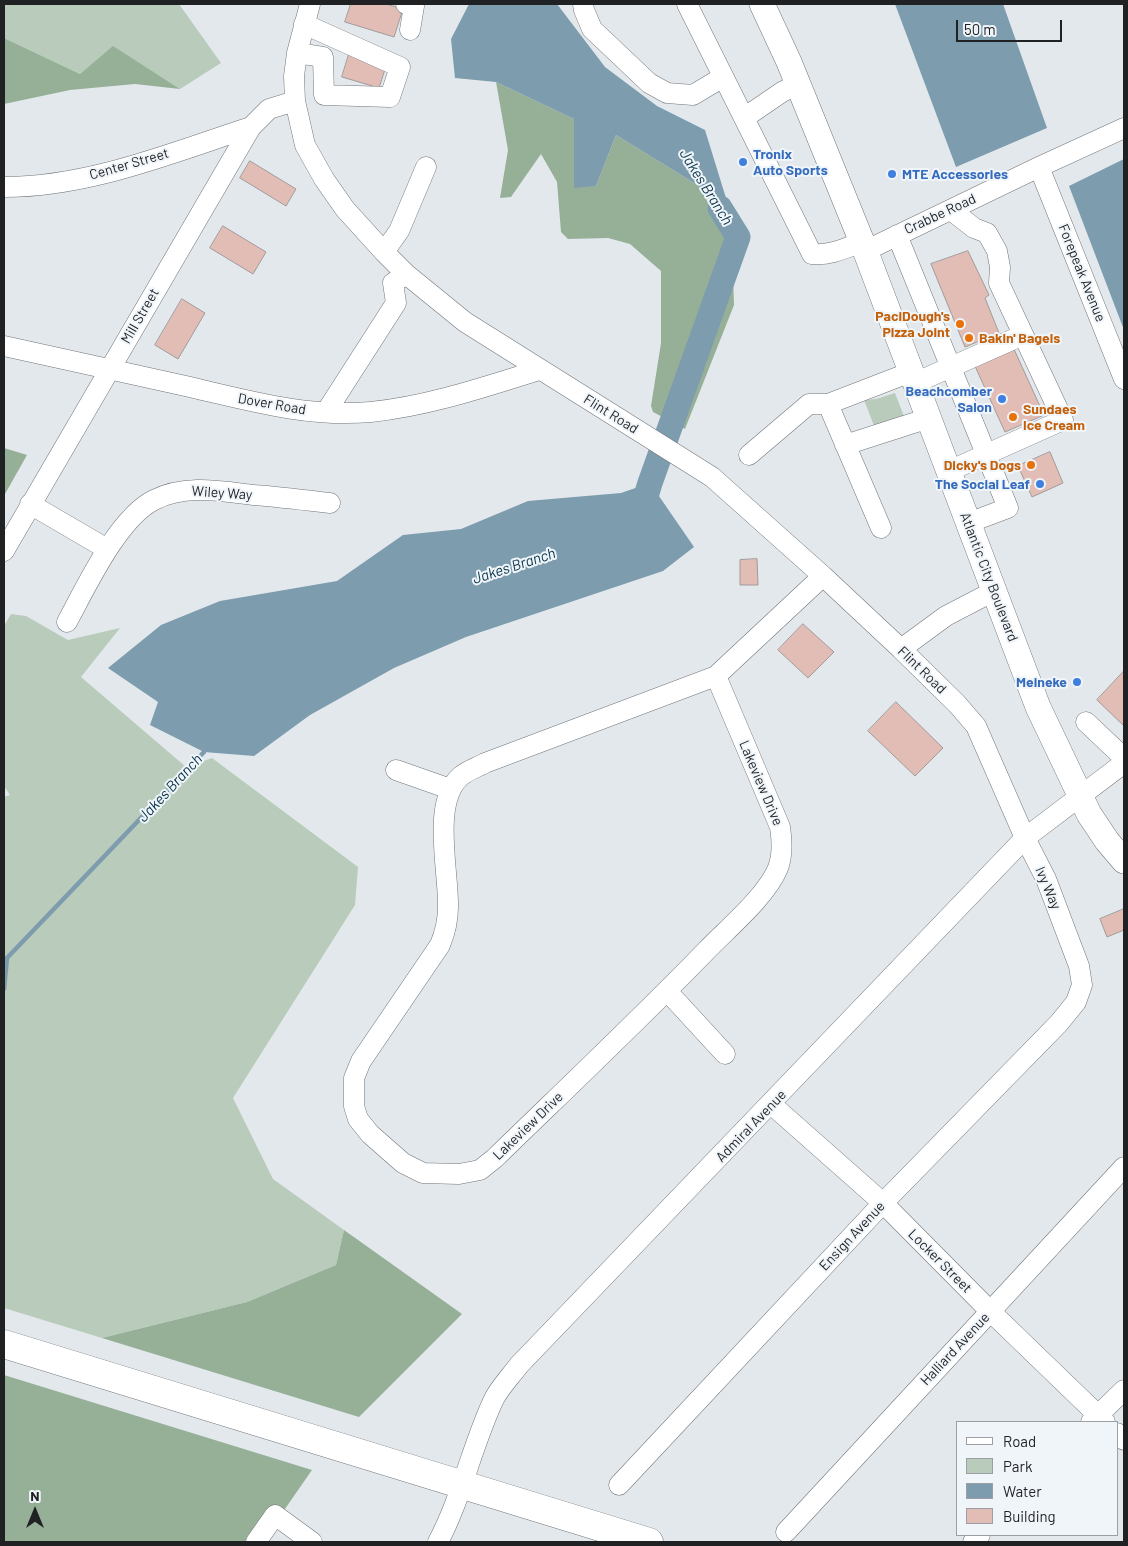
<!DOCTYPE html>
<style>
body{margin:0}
#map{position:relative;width:1128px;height:1546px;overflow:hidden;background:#e3e8ed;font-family:Barlow,sans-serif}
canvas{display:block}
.frame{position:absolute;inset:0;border:5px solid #1f2123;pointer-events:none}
.legend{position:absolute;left:956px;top:1421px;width:162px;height:115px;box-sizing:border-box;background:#f0f5fa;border:1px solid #9ca0a4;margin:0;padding:6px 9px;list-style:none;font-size:15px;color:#1f2123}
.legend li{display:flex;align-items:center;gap:10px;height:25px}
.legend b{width:25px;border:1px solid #9ca0a4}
.north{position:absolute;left:10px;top:1486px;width:50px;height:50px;-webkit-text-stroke:4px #f0f5fa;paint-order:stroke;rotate:0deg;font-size:14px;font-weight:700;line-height:20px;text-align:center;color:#1f2123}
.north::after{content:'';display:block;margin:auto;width:18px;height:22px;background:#1f2123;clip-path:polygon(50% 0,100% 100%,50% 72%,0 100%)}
.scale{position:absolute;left:956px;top:20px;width:106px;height:22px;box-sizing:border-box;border:2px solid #1f2123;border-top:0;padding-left:6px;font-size:15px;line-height:18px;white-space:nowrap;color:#1f2123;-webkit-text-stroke:4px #f0f5fa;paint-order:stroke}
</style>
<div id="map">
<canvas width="1128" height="1546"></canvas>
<div class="frame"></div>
<ul class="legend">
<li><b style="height:6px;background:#fff"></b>Road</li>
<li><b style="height:14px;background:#b9cbba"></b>Park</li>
<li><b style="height:14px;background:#7d9cae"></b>Water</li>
<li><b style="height:14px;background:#e1bdb5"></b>Building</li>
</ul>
<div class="north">N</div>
<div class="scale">50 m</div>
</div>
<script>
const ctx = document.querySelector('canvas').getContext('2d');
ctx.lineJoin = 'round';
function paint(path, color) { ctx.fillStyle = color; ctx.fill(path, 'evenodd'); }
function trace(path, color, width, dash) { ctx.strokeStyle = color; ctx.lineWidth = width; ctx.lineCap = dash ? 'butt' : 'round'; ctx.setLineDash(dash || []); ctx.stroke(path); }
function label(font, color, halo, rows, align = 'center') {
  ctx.font = font + ' Barlow,sans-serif'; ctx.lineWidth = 4; ctx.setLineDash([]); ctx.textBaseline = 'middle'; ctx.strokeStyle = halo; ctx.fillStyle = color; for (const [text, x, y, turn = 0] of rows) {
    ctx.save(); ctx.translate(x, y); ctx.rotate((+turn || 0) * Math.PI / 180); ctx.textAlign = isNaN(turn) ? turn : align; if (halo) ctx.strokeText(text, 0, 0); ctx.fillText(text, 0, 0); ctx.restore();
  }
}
paint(new Path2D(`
 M4,4H179L221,63L180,89L113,47L80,74L4,38Z
 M895,393L905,419L876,431L864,400L876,399Z
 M11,614L26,616L68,640L120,628L81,677L186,767L212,758L358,867L355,905L233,1098L273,1179L344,1230L336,1265L247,1302L102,1338L4,1308V797L10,795L4,786V626Z`), '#b9cbba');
paint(new Path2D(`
 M4,38L80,74L113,46L180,89L135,84L70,90L4,104Z
 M496,82L574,119L596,186L616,135L699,186L732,247L734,305L685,429L653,412L651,406L661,343V271L630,244L608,238L568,239L561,232L557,182L541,154L511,197L500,198L508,150Z
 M4,448L27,455L5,494H4Z
 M344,1230L462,1314L359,1417L102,1338L247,1302L336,1265Z
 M4,1375L312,1470L262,1542H4Z`), '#96b098');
paint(new Path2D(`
 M469,4H557L605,67L657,106L705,130L738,237L699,186L616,135L596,186L574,188V119L496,82L455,78L451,39Z
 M895,4H1003L1047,128L956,167Z
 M1124,159V330L1069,186Z
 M650,483L694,547L663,571L466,637L394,668L310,715L254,756L204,752L150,725L158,702L108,668L161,625L220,601L337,581L403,535L461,529L528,501L621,493Z`), '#7d9cae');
trace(new Path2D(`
 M4,989L7,958L204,752`), '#7d9cae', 4.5);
trace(new Path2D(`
 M640,516L650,483L738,237L720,208`), '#7d9cae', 25);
const building = new Path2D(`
 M351,4H386L403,9L394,37L345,22Z
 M350,51L387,63L379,88L342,77Z
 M250,161L296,189L286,206L240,178Z
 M223,226L266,252L253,274L210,248Z
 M968,251L989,295L985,298L999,333L965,347L931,264Z
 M182,299L205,313L178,359L155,345Z
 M1013,347L1044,415L1005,432L974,364Z
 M1050,452L1063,483L1032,497L1018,466Z
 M757,559L758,585H740V560Z
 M803,624L834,652L808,678L778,650Z
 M1124,671V726L1097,700Z
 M896,702L943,748L915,776L868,731Z
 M1124,909V930L1107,937L1100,919Z`);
paint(building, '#e1bdb5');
trace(building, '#a19a99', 1);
const minor = new Path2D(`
 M310,4L297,53L294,76L295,101L305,145L324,179L345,209L384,252L406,274L465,322L712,477L823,576L901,649L957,704L976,726L1025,838L1046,879L1079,966L1082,985L1076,1002L1059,1023L883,1203L619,1485
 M406,4L414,6L410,30
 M583,4L584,10L592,29L649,83L667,93L693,95L723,77
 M687,4L744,118
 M297,53L323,57L324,95L390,97L400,67L304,24
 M798,84L782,92L744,118L812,254C829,256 846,248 862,242
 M1039,167L1124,379
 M4,187C89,187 171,153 251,127
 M897,235L1008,508L968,523
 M865,251L1039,167L1124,128
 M384,252L399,231L426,167
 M4,346C63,359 122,372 181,385C243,399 306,418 371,412C429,406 484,387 539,370
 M915,383L1023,335
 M828,404L911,372
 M326,412L396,303L393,283L406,274
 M845,445L929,418
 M749,455L809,404H828L881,528
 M949,471L1063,420L999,283L1000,267L997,251L987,233L974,228L951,210
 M30,504L107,549
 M4,551L251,127L269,109L295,101
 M67,622C86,587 118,518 154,500C185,484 220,491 254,495C279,497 304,500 330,503
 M901,649L946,616L994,591
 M716,676L780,827C782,840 783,855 778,868C766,897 728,928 706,951C638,1021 566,1089 495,1158L480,1170L459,1174L423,1173L403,1163L370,1134L358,1119L354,1106V1078L361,1061L440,945C445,933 448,919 448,907C449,872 431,801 461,776C468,770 478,767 485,763L716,676L823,576
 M1086,722L1124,758
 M396,770L450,789
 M667,991L725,1054
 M771,1104L883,1203L990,1311L1105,1422
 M1091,1422L1124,1390
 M1117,1433L1124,1440
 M786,1532L1124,1167
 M256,1542L275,1515L312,1542
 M438,1542C462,1497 472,1445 494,1399C500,1387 511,1376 519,1365L1025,838L1124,763
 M973,1542L980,1535`);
const major = new Path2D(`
 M762,4L789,62L862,242L1038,707L1089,814L1107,841L1124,861`);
const highway = new Path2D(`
 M4,1344L649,1542`);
trace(minor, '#717579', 21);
trace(major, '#717579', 26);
trace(highway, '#717579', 29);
trace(minor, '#fff', 20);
trace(major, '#fff', 25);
trace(highway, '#fff', 28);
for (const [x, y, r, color] of [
 [743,162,5,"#3f7fe0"],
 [892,174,5,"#3f7fe0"],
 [960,324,5,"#e8710a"],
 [969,338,5,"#e8710a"],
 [1002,399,5,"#3f7fe0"],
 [1013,417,5,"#e8710a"],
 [1031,465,5,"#e8710a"],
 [1040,484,5,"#3f7fe0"],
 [1077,682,5,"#3f7fe0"]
]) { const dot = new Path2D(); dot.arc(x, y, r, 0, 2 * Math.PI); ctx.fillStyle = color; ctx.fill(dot); trace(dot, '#f0f5fa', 2); }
label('bold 14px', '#366cbe', '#f0f5fa', [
 ["Tronix",753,154,"left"],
 ["Auto Sports",753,170,"left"],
 ["MTE Accessories",902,174,"left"],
 ["Beachcomber",992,391],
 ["Salon",992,407],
 ["The Social Leaf",1030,484],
 ["Meineke",1067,682]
], 'right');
label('14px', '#1f2123', '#f0f5fa', [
 ["Center Street",129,164,-16],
 ["Crabbe Road",940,214,-25],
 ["Forepeak Avenue",1082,273,68],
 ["Mill Street",140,316,-60],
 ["Dover Road",272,404,10],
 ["Flint Road",611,414,32],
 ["Wiley Way",222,493,4],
 ["Atlantic City Boulevard",989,577,69],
 ["Flint Road",922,670,44],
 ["Lakeview Drive",761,783,67],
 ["Ivy Way",1048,888,67],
 ["Lakeview Drive",528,1126,-44],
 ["Admiral Avenue",751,1126,-46],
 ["Ensign Avenue",852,1236,-47],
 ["Locker Street",940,1261,45],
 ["Halliard Avenue",955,1349,-47]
]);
label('bold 14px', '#c56008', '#f0f5fa', [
 ["PaciDough's",950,316],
 ["Pizza Joint",950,332],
 ["Bakin' Bagels",979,338,"left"],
 ["Sundaes",1023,409,"left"],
 ["Ice Cream",1023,425,"left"],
 ["Dicky's Dogs",1021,465]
], 'right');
label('italic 15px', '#08354a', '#f0f5fa', [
 ["Jakes Branch",706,187,58],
 ["Jakes Branch",514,566,-18],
 ["Jakes Branch",170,788,-47]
]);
</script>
